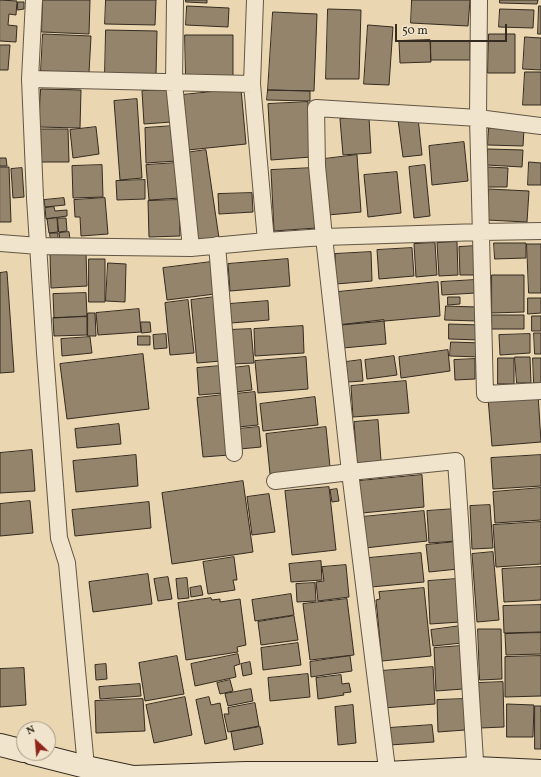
<!DOCTYPE html>
<style>
body{margin:0}
#map{position:relative;width:541px;height:777px;overflow:hidden;background:#ead6b0;font-family:Vollkorn,serif}
canvas{display:block}
.north{position:absolute;left:16px;top:721px;width:40px;height:40px;box-sizing:border-box;background:#f1e4cc;border:1px solid #a69a87;border-radius:50%;rotate:334deg;font-size:11px;font-weight:700;line-height:16px;text-align:center;color:#352b20}
.north::after{content:'';display:block;margin:auto;width:14px;height:18px;background:#8f2418;clip-path:polygon(50% 0,100% 100%,50% 72%,0 100%)}
.scale{position:absolute;left:395px;top:24px;width:112px;height:18px;box-sizing:border-box;border:2px solid #352b20;border-top:0;padding-left:5px;font-size:12px;line-height:14px;white-space:nowrap;color:#352b20;-webkit-text-stroke:3px #f1e4cc;paint-order:stroke}
</style>
<div id="map">
<canvas width="541" height="777"></canvas>
<div class="north">N</div>
<div class="scale">50 m</div>
</div>
<script>
const ctx = document.querySelector('canvas').getContext('2d');
ctx.lineJoin = 'round';
function paint(path, color) { ctx.fillStyle = color; ctx.fill(path, 'evenodd'); }
function trace(path, color, width, dash) { ctx.strokeStyle = color; ctx.lineWidth = width; ctx.lineCap = dash ? 'butt' : 'round'; ctx.setLineDash(dash || []); ctx.stroke(path); }
const building = new Path2D(`
 M0,0L17,1L16,15L9,14L8,25L17,26L16,42L0,41Z
 M43,0H90L89,34L42,32Z
 M106,0H156L155,25L105,24Z
 M186,0H207V3L186,2Z
 M412,0H470L468,26L411,23Z
 M500,0H538L537,4L500,3Z
 M18,2H24V9L18,10Z
 M187,6L229,8L228,27L186,25Z
 M539,6H541V34H538Z
 M328,9L361,10L359,79H326Z
 M500,9L534,10L533,28L499,27Z
 M273,12L317,14L314,91L268,90Z
 M368,25L393,27L389,85L364,84Z
 M106,30L157,31L156,75L105,73Z
 M43,34L91,36L89,73L41,71Z
 M489,34H515V73H488Z
 M185,35H233V77L186,78Z
 M525,37L541,38V70L523,69Z
 M430,40L431,62L400,63L399,41Z
 M431,41H470V60H431Z
 M0,45H10L8,70H0Z
 M525,72H541V105H523Z
 M41,89L81,90L80,128L39,127Z
 M241,89L246,144L188,150L182,95Z
 M170,90L171,122L144,124L142,91Z
 M268,90L310,91V101L267,100Z
 M137,99L142,178L120,180L114,101Z
 M308,102L311,157L271,160L268,104Z
 M369,117L371,153L343,155L340,119Z
 M418,118L422,155L403,157L398,120Z
 M174,126L176,161L146,163L145,128Z
 M96,127L99,154L73,158L70,130Z
 M489,128L524,129L523,146L488,145Z
 M41,129H68L69,162H42Z
 M464,142L468,181L432,185L429,146Z
 M488,149L523,150L522,167L487,165Z
 M206,150L219,238L198,241L185,153Z
 M357,155L361,212L328,215L324,159Z
 M0,158H6L7,166H0Z
 M529,162L541,163V185H528Z
 M177,163L180,198L149,200L146,165Z
 M102,165L103,197L73,198L72,166Z
 M425,165L430,216L414,218L409,167Z
 M0,167H9L11,222H0Z
 M488,167L508,168L507,187H488Z
 M22,168L24,197L13,198L11,169Z
 M313,168L316,228L274,231L271,170Z
 M397,172L401,213L368,217L364,175Z
 M145,180V199L117,200L116,181Z
 M489,189L529,191L527,222L487,220Z
 M252,193L253,212L219,214L218,194Z
 M64,198L65,205L45,207L44,200Z
 M105,198L108,234L81,236L80,217H75L74,200Z
 M179,200L180,236L149,237L148,201Z
 M54,207L55,211L67,210V216L46,219L45,208Z
 M57,218L58,232L49,233L47,219Z
 M58,218H66L67,231L59,232Z
 M69,232L70,239L60,240L59,233Z
 M50,233H58V240L51,241Z
 M457,242L458,275L439,276L437,243Z
 M435,243L437,275L416,277L414,244Z
 M494,243H526V258L495,259Z
 M527,244H541V293H529Z
 M476,246L477,275H460L459,247Z
 M412,248L414,276L379,279L377,250Z
 M86,252L87,286L51,288L50,254Z
 M371,252L372,281L336,284L335,254Z
 M89,259H105V302H89Z
 M288,259L290,286L230,291L228,264Z
 M211,262L215,294L167,300L163,268Z
 M108,263L126,264L125,302L106,301Z
 M7,272L14,372L0,373V273Z
 M492,275H524V312L492,313Z
 M475,280L476,293L442,295L441,282Z
 M438,282L440,316L341,325L338,292Z
 M86,293L87,316L54,318L53,294Z
 M215,297L221,361L197,363L191,300Z
 M448,297H460V304L448,305Z
 M528,298H541V313L528,314Z
 M188,300L194,353L170,355L165,303Z
 M268,301L269,320L231,323L229,304Z
 M446,306L477,307V321L445,320Z
 M139,309L141,332L98,335L96,313Z
 M88,313H95L96,336H88Z
 M492,315H524V329H492Z
 M532,316H541V331H532Z
 M87,317V335L54,336L53,318Z
 M384,320L386,344L343,348L341,325Z
 M141,322H150L151,332L142,333Z
 M449,324L480,325V340L449,339Z
 M303,326L304,353L255,356L254,329Z
 M251,329L254,363L232,364L229,330Z
 M534,333H541V354H535Z
 M166,334L167,348L154,349L153,335Z
 M530,334V353L500,355L499,335Z
 M138,336H150V345H138Z
 M90,337L92,353L62,356L61,339Z
 M451,342L482,343L481,357L450,356Z
 M448,350L450,371L401,378L399,357Z
 M143,354L149,409L67,419L60,364Z
 M394,356L397,375L367,379L365,360Z
 M306,357L308,389L258,393L255,361Z
 M515,357H530L531,383H517Z
 M498,358H514V384H498Z
 M533,358H541V383H534Z
 M475,359V379L455,380L454,360Z
 M361,360L363,381L348,382L346,362Z
 M220,366L223,393L199,395L197,368Z
 M249,366L252,390L235,392L232,368Z
 M406,381L409,413L353,417L351,386Z
 M255,392L258,425L238,427L235,394Z
 M538,394L541,442L492,446L488,398Z
 M223,395L229,455L203,457L197,398Z
 M315,397L318,425L263,431L260,404Z
 M378,420L381,461L357,463L354,422Z
 M119,424L121,444L77,448L75,429Z
 M259,427L261,447L240,449L238,429Z
 M326,427L330,467L270,474L266,434Z
 M32,450L35,491L0,493V453Z
 M136,455L138,486L76,492L73,461Z
 M541,455V486L493,489L491,458Z
 M422,475L424,507L362,513L359,481Z
 M243,481L253,552L172,564L162,493Z
 M329,487L336,550L292,555L285,491Z
 M541,488V520L495,523L493,492Z
 M337,489L339,501L332,502L330,490Z
 M269,494L275,532L252,535L247,497Z
 M30,501L33,533L0,536V504Z
 M149,502L151,528L75,536L72,510Z
 M490,505L493,548L472,549L470,506Z
 M455,509L457,541L429,543L427,511Z
 M424,511L427,541L365,548L362,517Z
 M541,522V564L496,567L493,525Z
 M456,542L458,569L429,572L426,545Z
 M493,552L499,620L477,622L472,554Z
 M421,553L424,582L371,587L369,558Z
 M234,557L237,580H233L235,590L208,594L203,562Z
 M321,561L322,580L291,582L289,564Z
 M346,565L349,597L318,601L316,582L324,581L322,567Z
 M541,567V600L504,602L502,569Z
 M148,574L152,604L93,612L89,582Z
 M168,577L172,599L158,601L154,579Z
 M187,578L189,598L178,599L176,579Z
 M457,579L460,622L430,624L428,581Z
 M315,583L316,601L297,602L296,584Z
 M201,586L203,595L191,597L190,588Z
 M424,588L431,656L382,661L376,600L380,599L379,592Z
 M291,594L294,615L255,621L252,600Z
 M211,598L212,600L220,599V602L240,599L246,645L237,647L238,652L186,660L178,603Z
 M347,599L354,655L310,660L303,604Z
 M541,605V632L504,633L503,606Z
 M294,616L298,640L261,645L258,622Z
 M461,626L462,643L433,646L431,630Z
 M478,629H501L502,679L480,680Z
 M541,633V654L506,655L505,634Z
 M298,643L301,665L263,670L261,648Z
 M461,646L463,689L436,691L434,648Z
 M238,654L240,664L234,666L236,677L195,686L191,664Z
 M177,656L184,694L145,701L139,663Z
 M350,656L352,671L311,677L310,662Z
 M541,656V696L505,697V657Z
 M250,662L252,674L243,676L241,664Z
 M106,664L107,679L96,680L95,665Z
 M433,667L435,704L383,708L381,671Z
 M24,668L26,705L0,707V669Z
 M308,674L310,697L270,701L268,678Z
 M341,675L342,684L349,683L351,692L343,693L344,695L318,699L316,678Z
 M230,680L233,691L220,694L217,683Z
 M503,682L504,727L480,728L478,683Z
 M140,684L141,696L100,699L99,687Z
 M251,689L253,701L228,706L225,694Z
 M185,697L192,735L154,743L146,705Z
 M209,697L211,705L220,703L227,739L205,744L196,700Z
 M143,699L145,731L96,733L95,701Z
 M464,699L465,730L438,732L437,700Z
 M255,703L259,726L228,732L224,714H229L228,708Z
 M507,704L534,705L533,737H507Z
 M353,705L356,743L338,745L335,707Z
 M535,706H541V749H535Z
 M432,725L434,742L390,745L389,728Z
 M260,727L263,744L234,750L231,732Z`);
paint(building, '#93846b');
trace(building, '#352b20', 1);
const street = new Path2D(`
 M34,0L30,79L35,198L45,353L59,538L67,563L86,767
 M175,0L174,83L191,248
 M255,0L252,84L266,241
 M479,0L478,118L485,394L541,391
 M30,79L252,84
 M0,243L39,246L191,248L266,241L324,237L481,232L541,231
 M217,245L234,453
 M275,481L350,472L456,461L460,520L476,777
 M388,777L350,472L324,237L317,166L316,108L478,118L541,126`);
const secondary = new Path2D(`
 M0,745L24,751
 M31,753L86,767L133,777L246,773H387L476,768L541,771`);
trace(street, '#625644', 18);
trace(secondary, '#352b20', 24);
trace(street, '#f1e4cc', 16);
trace(secondary, '#f1e4cc', 22);
</script>
